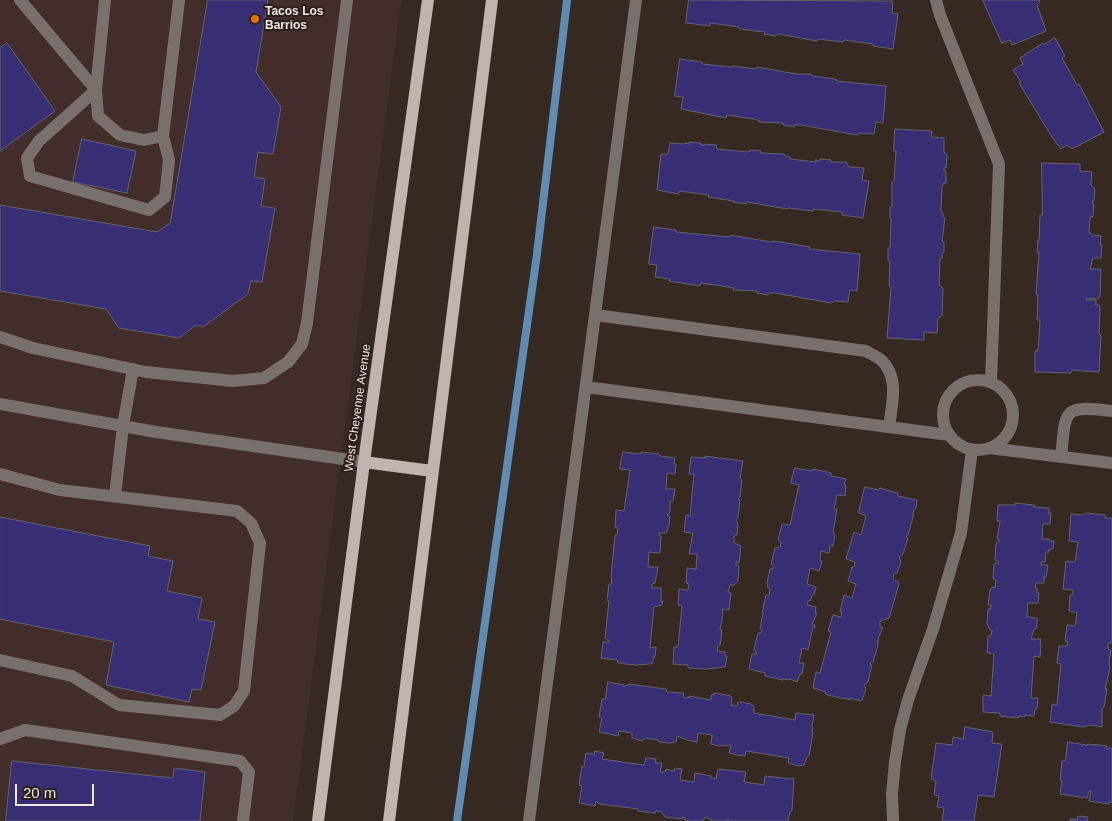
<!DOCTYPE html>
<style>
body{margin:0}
#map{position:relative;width:1112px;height:821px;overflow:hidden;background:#352922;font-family:Helvetica,sans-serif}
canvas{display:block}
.scale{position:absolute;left:15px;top:784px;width:79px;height:22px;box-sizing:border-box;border:2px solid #efe6e2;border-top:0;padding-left:6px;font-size:15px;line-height:18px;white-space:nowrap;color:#efe6e2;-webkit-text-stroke:4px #2b1f19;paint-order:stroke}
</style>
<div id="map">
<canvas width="1112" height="821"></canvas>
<div class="scale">20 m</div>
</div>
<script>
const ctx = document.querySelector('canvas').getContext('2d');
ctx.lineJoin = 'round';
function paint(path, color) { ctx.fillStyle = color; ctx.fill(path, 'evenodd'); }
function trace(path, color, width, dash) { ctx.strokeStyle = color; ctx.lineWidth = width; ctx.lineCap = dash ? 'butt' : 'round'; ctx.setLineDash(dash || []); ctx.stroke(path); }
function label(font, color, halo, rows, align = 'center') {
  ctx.font = font + ' Helvetica,sans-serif'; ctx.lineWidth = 4; ctx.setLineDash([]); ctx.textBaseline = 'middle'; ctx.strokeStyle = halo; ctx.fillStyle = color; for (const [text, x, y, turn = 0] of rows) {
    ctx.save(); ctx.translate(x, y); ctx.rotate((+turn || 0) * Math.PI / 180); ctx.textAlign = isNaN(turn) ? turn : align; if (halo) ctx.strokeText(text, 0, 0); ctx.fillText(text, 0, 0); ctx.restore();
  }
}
paint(new Path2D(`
 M0,0H401L293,821H0Z`), '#412e2a');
trace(new Path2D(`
 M457,821L537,254L567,0`), '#608bb2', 8);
const building = new Path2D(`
 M208,0H268L256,72L281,107L273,154L258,152L254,177L265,179L261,206L275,208L262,282L251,281L248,294L203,327L196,325L179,338L119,328L106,309L0,291V205L157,232L170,223Z
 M689,0L893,1L892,13L898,14L893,49L873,46V44L844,40L843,42L819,39L817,41L778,34L776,36L764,34L765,32L739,29V27L710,23V26L686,23Z
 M983,0H1039L1040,2L1037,5L1046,31L1012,45L1010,40L1002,43Z
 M1055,38L1065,56L1062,58L1077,85L1079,84L1104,132L1072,149L1067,145L1061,149L1052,137L1019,83L1021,82L1013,70L1023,64L1020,58L1043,43L1044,44Z
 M7,43L55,111L0,151V48Z
 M680,59L702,62V64L732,67V66L756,69L757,67L797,74H811L812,76L836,79V81L886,86L883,123L876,122L874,134L860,133L857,135L801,125H795L794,127L783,125V123L759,122L760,121L754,119L727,115L726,118L681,109L683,97L675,96Z
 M895,129L932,131L931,137L944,138V152L947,155L946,168H944V171H946V183H944L942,186L941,212L943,213V217L945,218L942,241L944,242V252L942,253V259H940L939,285L943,288L942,316L938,318L937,333L924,332V340L887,338L891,287L889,286L890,261H888V248H890L891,219H890V207H892V182L894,181L896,151H894Z
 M82,139L136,151L127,193L73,182Z
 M689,142L701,143V145L704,146V144L716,145L717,149L749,152L750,150L761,151V153L784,154L785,156L790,157V159L816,162L815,160L820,161V159L831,160V162H846L849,167L864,168L862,180L869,181L863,218L842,215V212L813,209V211L788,208L787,209L747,202L746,204L733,202L734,201L708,197L709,195L679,191V194L657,190L661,154H668L670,143L685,144V143L689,144Z
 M1042,163L1080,164V171L1092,172L1091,185L1095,189L1094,201H1092L1094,205L1093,217L1091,216L1090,219L1089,233H1091L1092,235L1101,236L1100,245H1102L1101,258H1093L1090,269H1101L1100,297L1096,299L1087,298L1086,300H1096V305L1100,306L1099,334L1101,336L1099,372L1072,370L1071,373L1035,372V351H1038L1040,320H1037L1038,295L1036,294L1039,252L1037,253L1038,240L1039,241L1040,215H1042Z
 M654,227L676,230V232L730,237L731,235L771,242L774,241L810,247L809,249L860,254L857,291L850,290L848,302L834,301L831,303L775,293H769L768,295L757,293V291L733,290L734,288L728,287L701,283L700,286L669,281L670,279L655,277L657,265L649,264Z
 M623,452L641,454V452L659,454L660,456L675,458L674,464H676L675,474L667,473L666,489H675L673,501H670V512L667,515L670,516L669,525H668V529L666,533H659V536H661L660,553L649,552L648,567H658L655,583L652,584V588H661V602L663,601L662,605L654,607L650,648L656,647L655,657L653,658V663L651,664L636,665L618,663L617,660L601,658L603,642H610L605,638L609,601L607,600L609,584H612L611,577L615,535H617L618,528L615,527L616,510L624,511L630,470L620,469Z
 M705,456L743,461L740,478L742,480L740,497L738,499L740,500L738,517L736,520L738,524L737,535L734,536V543L741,546L739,563L736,562V565L739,566L738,581L734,585H730L728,592L731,593L729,610L722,609L723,614L720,630H722L721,640L720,645H718L717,651L725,652V656H727L725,667L706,669L688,668V665L673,664L674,647H678L682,606L678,605L679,589L688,590L689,584L686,583L687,568L696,569L697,554H689L693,533L684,532L686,515L690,516L694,474H689L691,457L705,458Z
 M795,468L812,471L813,469L831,473V476L846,479L844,485H846L845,496L837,495L834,509H837L833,532L835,535L833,546H830L829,553L821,551L820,561H822L819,571L810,568L807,584L816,587L814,595H812L810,601H808L807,605L816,607L815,613H817L812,624L815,625V628L813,627L808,650L802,648L799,663H804L802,674H800L797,682L790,679L789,680L784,679L783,680L765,676V673L749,669L752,654H757L754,649L758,633H761L762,630L760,629L763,613H762L766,595L769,596L770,589L768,588L767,583L770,569H773V565L771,564L775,548L780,547L781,542L778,540L782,524L790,525L799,485L791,483Z
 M865,487L879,490L880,488L898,493V496L917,500L916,508L913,512V517L908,535L906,537L908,538L903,554L899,557L901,562L897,573H894L893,579L898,582L899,584L889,618L880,621V627H883L878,639V645L873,662H871L870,665H872L868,682L864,685L866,689L862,700L860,701L850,698V700L844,698L843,699L825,694L826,692L813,688L816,672L820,673L831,632L828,631L833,615L841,617L842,612H840L844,595L852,598L856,584L848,581L852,567H854L855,562L846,559L854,532L861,535L866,516L859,513Z
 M1015,503L1034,505V507L1049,508V514H1051L1050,524H1043L1042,539H1049L1050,541H1054L1053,549H1049V552H1046L1045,562H1041V565H1048L1046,577L1044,576V583H1036L1035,587L1037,588V593H1039L1038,603H1028L1027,617L1037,618V628L1034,629L1031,639H1041L1040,645H1041L1040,657L1034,656L1031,698H1038L1037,709H1035L1034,716L1025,715V717L1019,716L1018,718L1000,716V713L983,712V695L991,696L994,654L987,653L988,636H991L992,630H990L987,624L988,609H991V605H988L990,590L992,587L995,588L996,580L993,579L994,564L999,563L995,560L996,543L999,542V539H997L1000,521H997L998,505H1015Z
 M1087,513L1105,515V518H1112V643H1108V649L1111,650L1109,662L1110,668L1105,689H1107L1104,707L1102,709V727L1090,725L1083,727L1050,722L1052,704L1057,705L1061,664L1057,663L1059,646H1067L1068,642L1065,641L1067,625L1075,626L1077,613L1069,611L1070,595H1073V590L1063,589L1066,561L1075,562L1078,542L1069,541L1071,514L1082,515Z
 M0,517L150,546L148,556L173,561L167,591L202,598L198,619L215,622L201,690L192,689L189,702L106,685L114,642L0,619Z
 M608,682L624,685V687L629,684L666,689L667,692L684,693L683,697L689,698V696L711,700V695H714V693L731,696L732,699L731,705L737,706L738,702H741L751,704V705L754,706V713L795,720L796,713L814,715L812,727H813L812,732H813L809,756L807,757L804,765L798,766L788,763L789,758L746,751L745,756L737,755L729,753L731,745L719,746L711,744L712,735L698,733L697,742L687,740L677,736L676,742L669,743L659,742L658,740L645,738L642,741L632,738V733L619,731L618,736L599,732L602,718L599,717L602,699H605Z
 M965,727L993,732L992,743L1002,744L994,797L978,795L974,821H942L944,808L937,807L939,796L934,795L936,781L931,779L936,743L952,745L953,737L963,739Z
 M1068,742L1086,745V746L1088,744L1107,746V750L1109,748H1112V802H1109V804L1089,801L1091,791H1089L1087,798L1060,794L1062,780H1060L1062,761H1065Z
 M595,751L604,753L602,759L644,765L646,758L656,759L655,763H662L660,772H665L666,769L674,771L675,768L682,769L680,780L694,782L695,773L711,776V778L716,779L718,769L746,772L744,782L764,785L765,776L791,779L794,778L792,811L790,812L788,821H729L728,819L727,821H714L705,817L703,821H690L685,820V818L682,817V819L665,817L661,811H656L655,813L638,811V809L599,804L596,801L595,806L579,803L582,786L579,785L582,766L584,767L586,753L594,754Z
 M12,761L173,778L174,768L205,772L200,821H6Z
 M1078,816L1088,817L1087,821H1070V819H1077Z`);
paint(building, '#382e73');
trace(building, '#626270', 1);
trace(new Path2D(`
 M20,0L96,90L39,141L27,158L30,176L149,210L165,197L169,160L163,136
 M105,0L96,90L98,116L120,135L144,140L163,136L179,0
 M936,0L940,15L999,164L991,382
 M595,315L866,351C870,354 876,356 880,359C900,376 892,404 889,427
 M0,337L33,348L146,372L233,381L264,378L288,362L302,344L307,323L347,0
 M943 415a35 35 0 1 1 70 0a35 35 0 1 1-70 0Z
 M586,387L949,435
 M0,404L156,432L364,462
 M989,448L1112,463
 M1061,457C1066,411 1061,404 1112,411
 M0,474L60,490L237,511L251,523L260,543L244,691L234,706L220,715L119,705L72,676L0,660
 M115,496L123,426L133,369
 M0,739L25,730L240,761L249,772L243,821
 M529,821L636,0
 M893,821L892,794L895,762L900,730L908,700L933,629L961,533L972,450`), '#77706d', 12);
trace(new Path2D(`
 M364,462L432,471
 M318,821L364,462L428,0
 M389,821L492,0`), '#c2b3ae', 12);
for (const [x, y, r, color] of [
 [255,19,5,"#e8710a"]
]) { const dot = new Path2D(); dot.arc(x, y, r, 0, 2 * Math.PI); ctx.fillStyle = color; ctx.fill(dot); trace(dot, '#2b1f19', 2); }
label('bold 12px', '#efe6e2', '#2b1f19', [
 ["Tacos Los",265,12],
 ["Barrios",265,26]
], 'left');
label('12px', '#efe6e2', '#2b1f19', [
 ["West Cheyenne Avenue",358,408,-82]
]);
</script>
